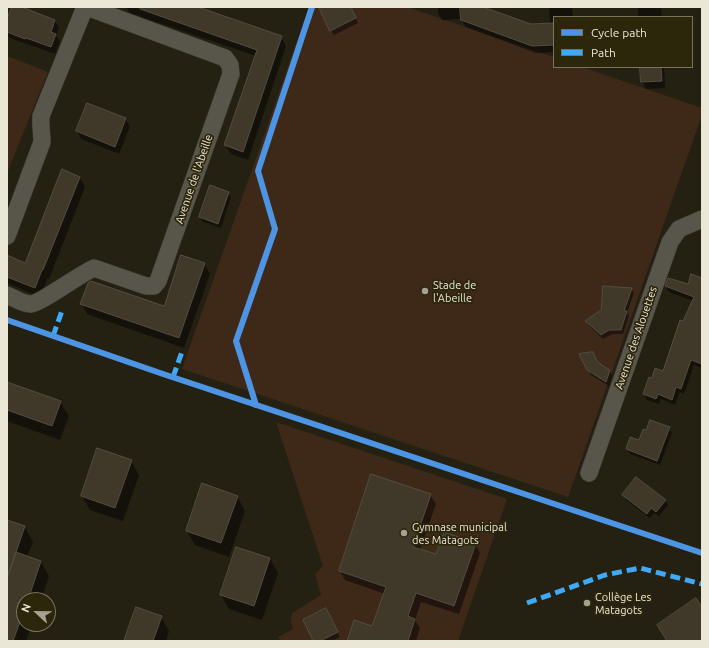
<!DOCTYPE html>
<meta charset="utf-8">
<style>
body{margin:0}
#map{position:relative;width:709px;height:648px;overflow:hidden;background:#242113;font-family:Ubuntu,sans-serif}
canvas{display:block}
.frame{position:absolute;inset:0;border:8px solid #ebe7d7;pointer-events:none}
.legend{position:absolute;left:553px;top:16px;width:140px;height:52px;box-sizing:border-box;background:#2c260b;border:1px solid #78735d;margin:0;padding:5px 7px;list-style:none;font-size:12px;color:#ebe7d7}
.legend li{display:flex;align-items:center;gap:8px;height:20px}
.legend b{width:20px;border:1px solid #78735d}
.north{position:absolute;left:16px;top:592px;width:40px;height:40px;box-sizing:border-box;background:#2c260b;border:1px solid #78735d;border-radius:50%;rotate:292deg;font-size:11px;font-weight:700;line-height:16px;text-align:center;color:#ebe7d7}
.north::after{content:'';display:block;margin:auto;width:14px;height:18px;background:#a5a292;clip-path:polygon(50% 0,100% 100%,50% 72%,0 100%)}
</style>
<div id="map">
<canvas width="709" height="648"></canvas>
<div class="frame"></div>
<ul class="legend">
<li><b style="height:5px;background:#4d94e3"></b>Cycle path</li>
<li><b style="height:5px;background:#3fa9f5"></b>Path</li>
</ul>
<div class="north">N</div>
</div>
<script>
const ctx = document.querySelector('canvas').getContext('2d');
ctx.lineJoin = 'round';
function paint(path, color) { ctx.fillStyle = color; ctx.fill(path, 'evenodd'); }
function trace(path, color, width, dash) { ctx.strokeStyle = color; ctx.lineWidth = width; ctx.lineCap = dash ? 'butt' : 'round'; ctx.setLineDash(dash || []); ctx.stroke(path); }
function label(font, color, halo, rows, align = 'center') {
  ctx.font = font + ' Ubuntu,sans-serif'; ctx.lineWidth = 3.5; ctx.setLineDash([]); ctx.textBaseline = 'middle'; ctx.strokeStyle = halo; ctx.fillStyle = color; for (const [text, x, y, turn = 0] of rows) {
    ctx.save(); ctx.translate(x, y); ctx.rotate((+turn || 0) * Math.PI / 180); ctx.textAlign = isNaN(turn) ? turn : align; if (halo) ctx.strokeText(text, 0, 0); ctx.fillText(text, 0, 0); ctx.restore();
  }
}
paint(new Path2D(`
 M309,7H407L554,57V67H582L702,108V115L568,497L182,369Z
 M7,56L48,72L7,173Z
 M276,422L507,499L458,641H281L278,637L293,629L291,622L292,613L321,595L315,574L323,566Z`), '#3e2919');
paint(new Path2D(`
 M13,7H19L55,21L59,28L56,35L60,42L55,54L10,38L7,34V26Z
 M126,7H195L281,37L286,46L248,160L231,154L225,145L256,56L130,13Z
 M325,7H351L358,23L334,35L331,30Z
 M438,7H482L531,25L550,24L549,7H572L573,17H554V52L536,53L466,27L461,19L442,20L438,13Z
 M638,7H661L662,17H638Z
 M641,67H664L665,88L646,89L642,81Z
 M125,119L130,126L119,154L81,139L77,131Z
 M80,178L85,187L49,279H47L40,297L7,283V255L25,264Z
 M228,192L231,197L221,228L203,222L200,217Z
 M204,263L210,274L184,348L87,314L82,304L164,307Z
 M702,279V368L694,365L684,394L680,392L675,405L661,399L659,404L647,400L644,394L653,379L663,373L693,301L669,292L666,286L688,285Z
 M631,289L634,293L627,313L629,316L623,334H612L603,339L588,325L586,321Z
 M580,355L597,362L609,370L612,375L609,386L591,375Z
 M7,383L60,402L69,416L60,440L7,421Z
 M669,428L672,433L660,465L630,454L627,449L639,441L647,431Z
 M131,461L139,475L123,521L90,510L82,496Z
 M430,495L436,504L420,550L437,556L475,544L480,553L459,614L421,602L415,620L420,628L416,641H348L373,628L385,594L345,580L340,571Z
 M624,495L665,500L668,505L659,516L654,513L650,518L626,500Z
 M237,496L245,511L229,557L195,545L187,531Z
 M7,521L25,527L33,542L27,557L41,562L49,576L41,600H24V624H32L26,641H7V581L14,563L7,560Z
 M237,548L270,559L278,573L262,620L229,609L221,595Z
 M328,615L340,637L332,641H314Z
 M161,617L169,631L166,641H125Z`), '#0007');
const building = new Path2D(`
 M12,7H22L55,20L51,32L56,34L51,47L26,38L25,39L7,32V19Z
 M141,7H198L282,36L243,152L224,145L257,50L140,9Z
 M319,7H351L356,18L330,31Z
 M460,7H483L531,24L554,23V45L532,46L461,20Z
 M640,67H661L662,81L641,82Z
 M87,103L126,118L115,147L76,131Z
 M62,169L80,177L43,270H42L35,288L7,277V255L25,263Z
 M210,185L229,192L218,224L199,217Z
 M181,255L205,263L179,338L80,304L88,283L91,281L164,306Z
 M691,274L702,278V364L691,360L681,389L676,387L672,400L658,394L656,399L643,394L649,377L652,378L655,368L663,371L680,320L683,321L694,297L665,286L668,278L688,284Z
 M603,286L632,288L624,311H627L621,330H609L601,335L585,321L601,310Z
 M593,352L597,361L603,366L610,370L606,382L587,370L579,354Z
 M7,382L61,401L52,426L7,410Z
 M650,420L670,427L657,461L626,449L630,437L639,440L643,429L646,430Z
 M97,448L132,460L115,508L81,496Z
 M371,474L431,494L413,547L436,554L444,532L476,543L454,606L416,593L408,616L415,619L408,641H347L354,620L372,626L386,587L339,571Z
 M636,477L666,500L656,512L651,508L647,514L622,495Z
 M202,483L238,496L221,543L186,531Z
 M7,520L25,526L9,573H7Z
 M236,547L270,558L254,606L220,595Z
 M16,552L41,561L28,600H24V611L13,641H7V579Z
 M696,598L702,607V641H667L657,625Z
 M136,607L162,616L153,641H124Z
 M326,608L338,632L320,641H313L303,620Z`);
paint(building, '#40392a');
trace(building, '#514d42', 1);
const minor = new Path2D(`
 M7,236L42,142C42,133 40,125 41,116L85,7
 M7,295C14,298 23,304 31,304C41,303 80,274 94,268L146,286H154L158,281L231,74L230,65L225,58L87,7
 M589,473L670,242L679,229L702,219`);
trace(minor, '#3e3b31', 18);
trace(minor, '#58564b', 17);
trace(new Path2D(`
 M53,336L63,308
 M173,377L183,349
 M527,603L605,575L640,568L702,584`), '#3fa9f5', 5, [10, 5]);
trace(new Path2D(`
 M7,320L163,374L702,553
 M256,405L236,341L275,229L258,171L312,7`), '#4d94e3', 6);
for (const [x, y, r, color] of [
 [425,291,4,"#a5a292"],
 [404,533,4,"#a5a292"],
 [587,603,4,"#a5a292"]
]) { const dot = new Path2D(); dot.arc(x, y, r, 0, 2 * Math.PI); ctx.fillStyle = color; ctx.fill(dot); trace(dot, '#2c260b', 1.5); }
label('11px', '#ebe7d7', '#2c260b', [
 ["Avenue de l'Abeille",194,179,-71],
 ["Avenue des Alouettes",636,338,-71]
]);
label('11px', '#ebe7d7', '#2c260b', [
 ["Stade de",433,285],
 ["l'Abeille",433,298],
 ["Gymnase municipal",412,527],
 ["des Matagots",412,540],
 ["Collège Les",595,597],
 ["Matagots",595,610]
], 'left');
</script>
